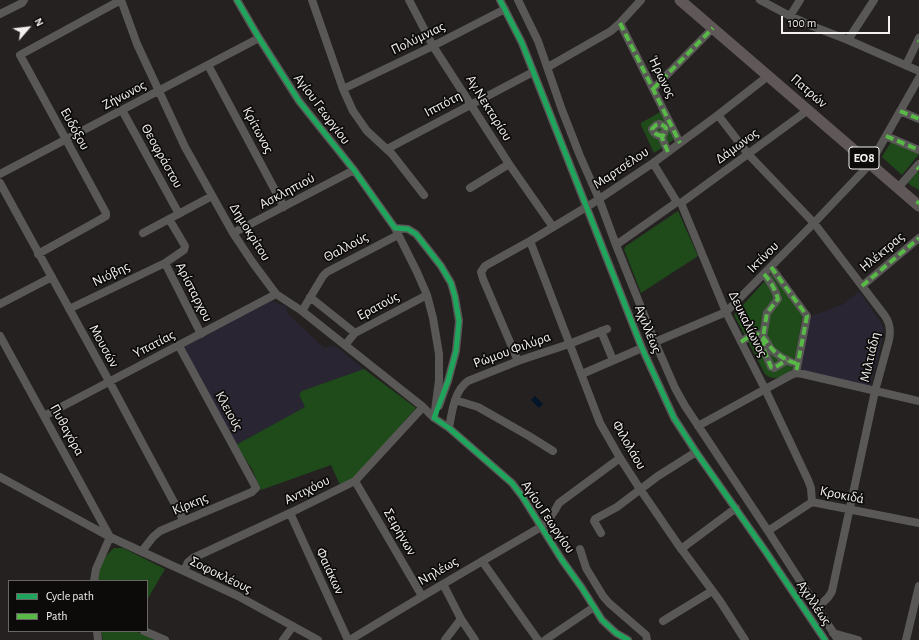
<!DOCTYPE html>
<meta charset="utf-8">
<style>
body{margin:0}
#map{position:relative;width:919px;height:640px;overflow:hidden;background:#242120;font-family:"Alegreya Sans",sans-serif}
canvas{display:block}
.legend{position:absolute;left:8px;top:580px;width:140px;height:52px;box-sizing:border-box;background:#0d0b0a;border:1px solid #696766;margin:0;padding:5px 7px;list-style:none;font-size:12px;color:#f3f0ef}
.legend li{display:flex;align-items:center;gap:8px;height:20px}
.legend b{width:20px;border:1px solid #696766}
.north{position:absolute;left:8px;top:8px;width:40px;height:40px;-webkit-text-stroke:3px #0d0b0a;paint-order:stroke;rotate:62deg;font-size:11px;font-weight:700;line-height:16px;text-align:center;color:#f3f0ef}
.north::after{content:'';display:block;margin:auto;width:14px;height:18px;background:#f3f0ef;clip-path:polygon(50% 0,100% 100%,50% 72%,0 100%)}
.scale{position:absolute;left:781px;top:16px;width:109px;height:18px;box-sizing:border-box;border:2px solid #f3f0ef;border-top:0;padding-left:5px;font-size:12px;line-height:14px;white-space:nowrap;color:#f3f0ef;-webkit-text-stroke:3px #0d0b0a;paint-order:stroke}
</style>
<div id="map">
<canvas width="919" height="640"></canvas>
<ul class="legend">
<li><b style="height:5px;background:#20a55d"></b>Cycle path</li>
<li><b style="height:5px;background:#58b947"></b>Path</li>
</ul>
<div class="north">N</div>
<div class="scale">100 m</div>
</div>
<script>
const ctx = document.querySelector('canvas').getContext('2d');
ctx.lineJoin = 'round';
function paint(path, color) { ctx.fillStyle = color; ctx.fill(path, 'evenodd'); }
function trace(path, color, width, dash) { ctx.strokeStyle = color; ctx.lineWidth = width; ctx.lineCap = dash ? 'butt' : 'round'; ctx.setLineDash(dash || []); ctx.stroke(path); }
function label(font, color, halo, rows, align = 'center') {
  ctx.font = font + ' "Alegreya Sans",sans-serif'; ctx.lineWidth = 3.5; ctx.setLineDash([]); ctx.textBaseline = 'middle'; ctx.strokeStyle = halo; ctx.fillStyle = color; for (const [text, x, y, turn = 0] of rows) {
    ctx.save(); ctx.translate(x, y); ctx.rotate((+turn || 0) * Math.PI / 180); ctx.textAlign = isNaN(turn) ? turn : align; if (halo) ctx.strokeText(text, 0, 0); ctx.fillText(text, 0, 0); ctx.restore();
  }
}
paint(new Path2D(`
 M859,291L882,324L884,333L870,388L800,369L811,316L844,304Z
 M271,301L286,306L288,314L324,348L335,346L364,369L302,391L299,394L306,407L236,445L182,347Z`), '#2a2533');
paint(new Path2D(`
 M662,111L675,139L654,153L641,125V123Z
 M891,142L919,153V154L902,175L882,157Z
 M917,172H919V190C915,187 912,187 908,183Z
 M678,211L698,256L641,293L624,249L626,246Z
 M772,273L803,314L793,369C785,375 774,383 765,374L734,315Z
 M364,369L416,408L354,479L340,485L331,465L261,490L252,469L236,445L305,407L299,394L302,391Z
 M114,548H123L165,569L147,600V581H97C98,567 104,557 114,548Z
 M101,631H135L156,640H103Z`), '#1f4b1a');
paint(new Path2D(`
 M535,396L543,404L539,408L531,400Z`), '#031528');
trace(new Path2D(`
 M121,0L137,44L185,147L233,233L253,263L276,294L302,311L423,407L434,418L449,428L512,483L522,496L562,560L582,588L602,620L616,633L628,640
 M237,0L259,38L299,101L354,170L395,228L417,272L427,295L433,318L439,354V380L434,418
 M312,0L343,89L353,111L367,131L392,154L424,195
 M409,0L433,46L509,164L553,227
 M500,0L522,43L642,348L674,418L696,452L766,552L825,640
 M518,0L538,41L562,110L580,156L599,199L616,245L655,342L675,388L685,406L768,531L838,640
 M760,0L790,16L812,26L848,40L919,71
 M0,14L22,3L24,0
 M790,16L800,0
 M620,23L680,143
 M848,40L874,0
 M208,65L284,207
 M906,65L919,38
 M548,67L611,31L620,23L641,0
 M343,89L433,46L505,9
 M653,89L713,28
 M122,110L179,214
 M900,111L919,119
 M718,115L748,154L814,223L885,316C890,323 891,330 889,340L875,391L832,591C829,599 823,602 817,607
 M662,136C657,135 654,134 652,129L656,125L660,124L664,126L666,128L662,138L668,152
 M886,136L919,150
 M387,149L533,72
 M653,163L677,202L681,203L726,312L765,389L808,480L811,488L812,502
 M0,174L259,38
 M0,183L109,381L184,521
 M470,188L509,164
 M898,188L919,164
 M681,203L808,110
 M395,228L408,229L416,234L441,266L451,283L455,297L459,321L456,351L448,381L439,406
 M143,233L212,196
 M233,233L354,170
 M530,241L600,423L620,458L640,489L677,543L720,601L745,640
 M616,245L677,202
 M38,254L101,219L106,216V213L20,55L121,0
 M165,263L201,334
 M771,267L807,316L796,373
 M764,274C771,282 775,289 778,299L767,313L763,337L764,350L771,367L774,368L787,360
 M862,286L919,238
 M310,297L355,333
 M0,304L52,277
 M69,309L165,263L184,250L185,246L169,219
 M302,311L323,276L327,272L398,235
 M601,331L613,360
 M0,336L110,537
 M655,342L726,312L814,223L870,164L919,78
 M741,342C748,337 758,329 765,339C768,343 769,347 772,350C777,355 784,359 791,362
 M345,345L355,333L427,295
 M518,361L483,279L481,272L485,266L530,241L593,203L653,163L718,115L768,76
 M582,374L642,348
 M455,400L478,407L529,436L553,451
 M44,416L276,294
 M698,426L791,375L796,373L803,374L919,401
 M449,428C452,412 454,391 468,381L518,361L569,344L607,329
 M0,477L110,537L184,571L238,596L318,640
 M355,481L422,596
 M290,513L348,640
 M768,531L812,502L919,523
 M601,533L594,521L595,519L617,507L658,476L696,452
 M580,549L586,568L603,596L609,603L646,635L647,640
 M681,549L736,508
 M142,551L153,537L160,531L252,492L256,488L254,484L179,346
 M482,561L538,640
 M184,571L188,562L193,558L290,513L355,481L423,407
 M94,581L96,569L110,537
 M443,584L461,619L475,640
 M663,621L712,591
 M97,631L98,640
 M144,631L165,640
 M833,633L858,640
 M283,640L293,626
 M350,640C413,601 477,564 541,527C549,520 554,513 559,503L620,458
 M445,640L461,619
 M545,640L594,607
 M906,640L919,586`), '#5a5857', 8);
trace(new Path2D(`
 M680,0L919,206`), '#605858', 11);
trace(new Path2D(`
 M620,23L680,143
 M918,40L919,41
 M653,89L713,28
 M900,111L919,119
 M662,136C657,135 654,134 652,129L656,125L660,124L664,126L666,128L662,138L668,152
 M886,136L919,150
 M917,167L919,169
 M917,204L919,201
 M771,267L807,316L796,373
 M764,274C771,282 775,289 778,299L767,313L763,337L764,350L771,367L774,368L787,360
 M862,286L919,238
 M741,342C748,337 759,329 765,340C768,343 770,347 773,350C780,357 788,361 798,364`), '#58b947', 4, [8, 4]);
trace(new Path2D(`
 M237,0L259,38L299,101L354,170L395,228L408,229L416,234L441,266L451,283L455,297L459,321L456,351L448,381L434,418L449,428L512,483L522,496L562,560L582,588L602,620L616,633L628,640
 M500,0L522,43L642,348L674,418L696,452L766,552L825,640`), '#20a55d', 5);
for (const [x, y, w] of [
 [864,158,30]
]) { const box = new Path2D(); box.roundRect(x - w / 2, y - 11, w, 22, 3); ctx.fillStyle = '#0d0b0a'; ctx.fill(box); trace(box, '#f3f0ef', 1); }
label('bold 13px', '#f3f0ef', null, [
 ["ΕΟ8",864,158]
]);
label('14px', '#f3f0ef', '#0d0b0a', [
 ["Πολύμνιας",418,38,-26],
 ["Ήρωνος",662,77,64],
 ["Πατρών",809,91,41],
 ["Ζήνωνος",124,95,-28],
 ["Ιππότη",443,104,-28],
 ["Αγ.Νεκταρίου",489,108,58],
 ["Αγίου Γεωργίου",322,109,53],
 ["Ευδόξου",75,129,61],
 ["Κρίτωνος",258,130,62],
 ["Δάμωνος",737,146,-36],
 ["Θεοφράστου",162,156,61],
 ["Μαρτσέλου",621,168,-34],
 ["Ασκληπιού",287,191,-28],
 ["Δημοκρίτου",250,232,58],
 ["Θαλλούς",346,247,-28],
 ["Ηλέκτρας",882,252,-40],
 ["Ικτίνου",763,257,-45],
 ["Νιόβης",111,274,-26],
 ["Αρίσταρχου",194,292,63],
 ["Ερατούς",378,306,-28],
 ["Δευκαλίωνος",748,324,64],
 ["Αχιλλέως",648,329,68],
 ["Υπατίας",154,344,-27],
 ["Μουσών",104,346,61],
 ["Ρώμου Φιλύρα",512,350,-20],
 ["Μιλτιάδη",870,357,-77],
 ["Κλειούς",229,411,61],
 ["Πυθαγόρα",67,430,61],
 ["Φιλολάου",629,445,60],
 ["Αντιχόου",307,490,-26],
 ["Κροκιδά",842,495,11],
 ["Κίρκης",190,504,-23],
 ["Αγίου Γεωργίου",548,517,56],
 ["Σειρήνων",400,532,60],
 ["Φαιάκων",330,571,65],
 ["Νηλέως",438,571,-30],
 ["Σοφοκλέους",221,575,26],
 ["Αχιλλέως",814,603,56]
]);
</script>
